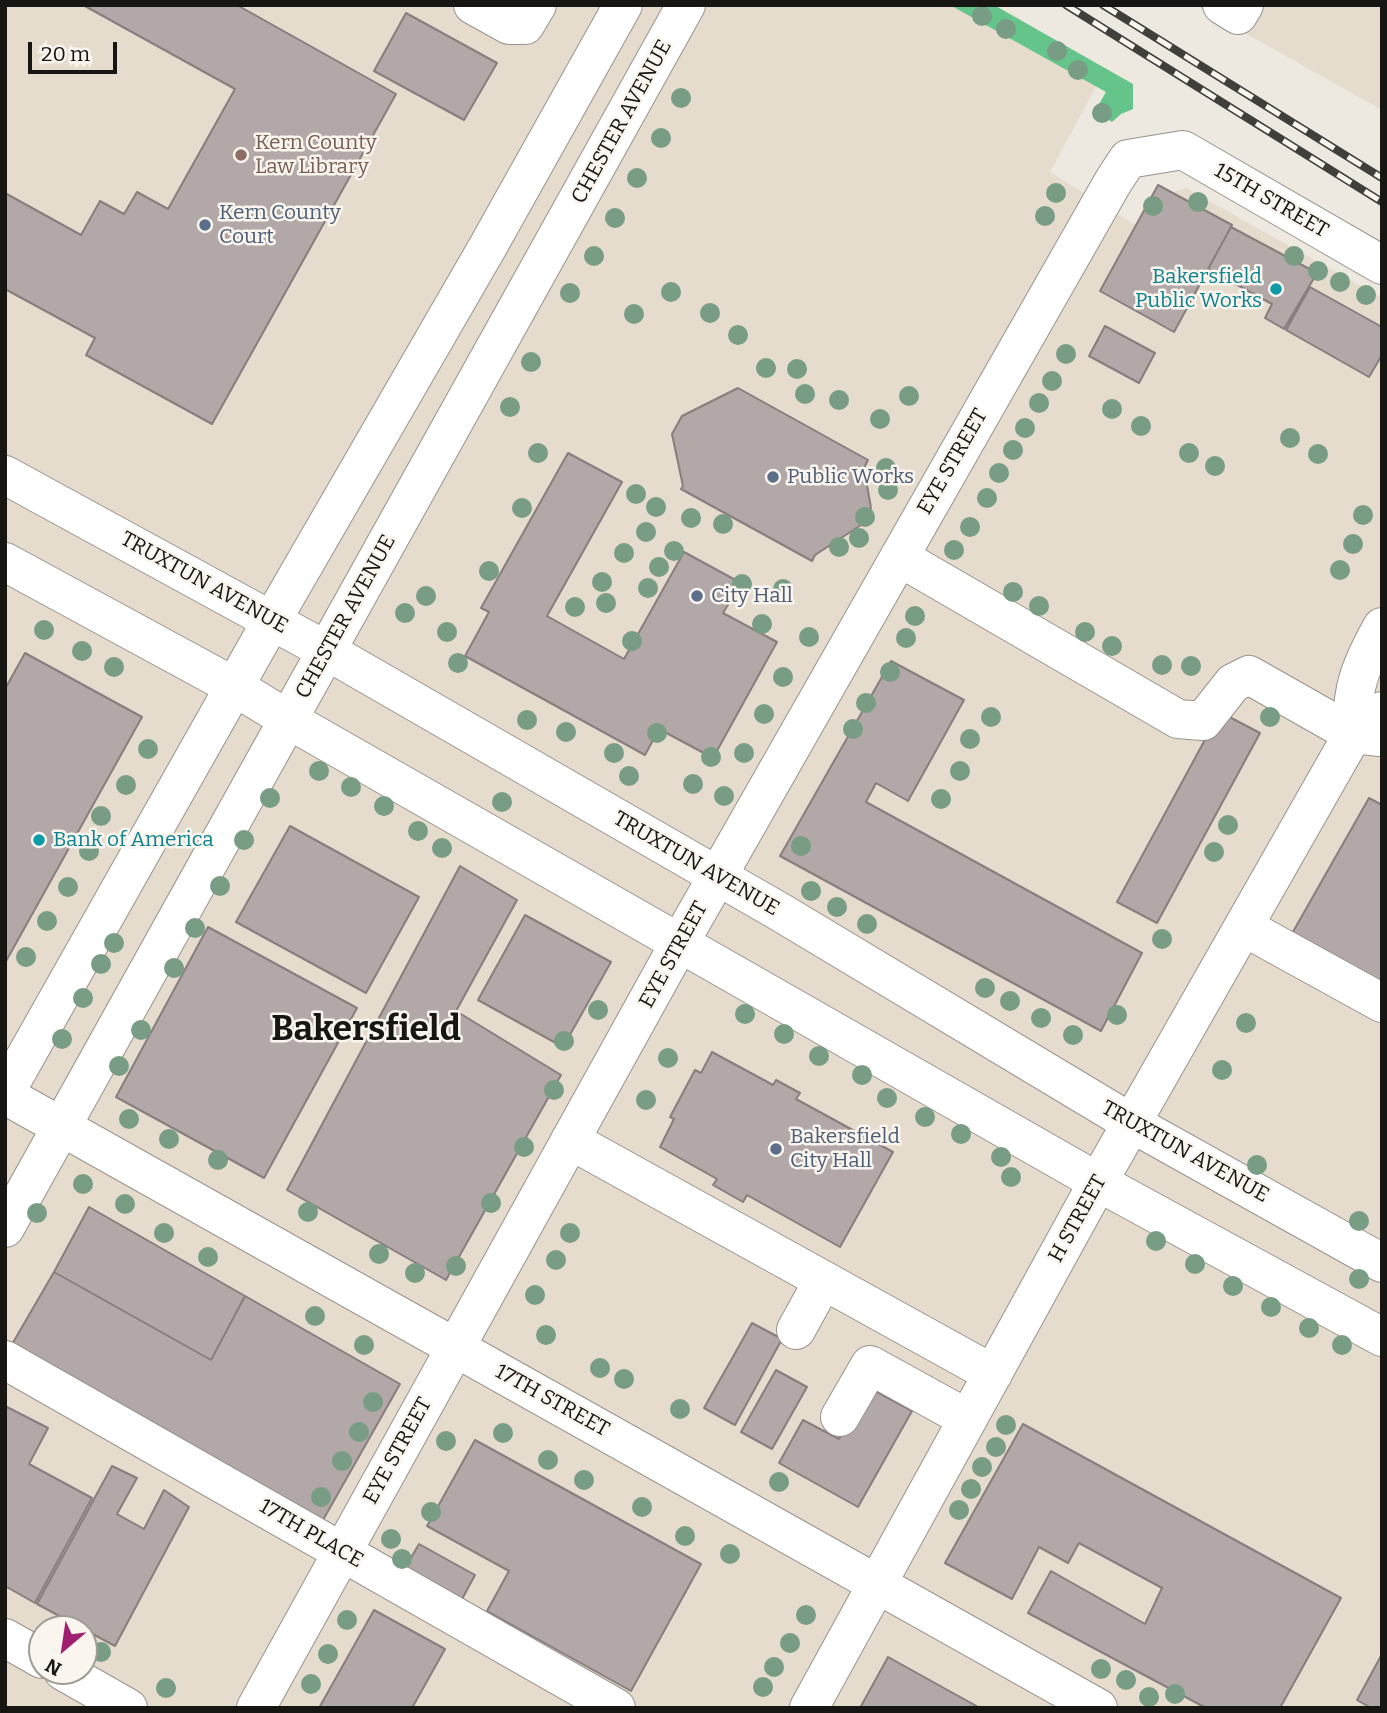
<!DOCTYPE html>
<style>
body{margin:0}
#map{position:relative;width:1387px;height:1713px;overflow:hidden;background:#ede8e0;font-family:Bitter,serif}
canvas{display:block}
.frame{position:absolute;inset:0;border:7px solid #181613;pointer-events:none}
.north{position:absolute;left:28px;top:1615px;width:70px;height:70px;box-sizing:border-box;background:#faf5ee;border:2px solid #a09c96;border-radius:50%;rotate:209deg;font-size:19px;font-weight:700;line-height:28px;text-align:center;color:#181613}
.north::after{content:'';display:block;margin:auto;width:24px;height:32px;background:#a11f70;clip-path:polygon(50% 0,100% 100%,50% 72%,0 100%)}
.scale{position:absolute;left:28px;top:42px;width:89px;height:32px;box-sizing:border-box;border:4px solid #181613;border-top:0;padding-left:9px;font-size:21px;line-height:24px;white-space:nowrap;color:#181613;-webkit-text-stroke:5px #faf5ee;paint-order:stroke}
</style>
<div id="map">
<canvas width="1387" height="1713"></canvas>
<div class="frame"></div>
<div class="north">N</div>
<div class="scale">20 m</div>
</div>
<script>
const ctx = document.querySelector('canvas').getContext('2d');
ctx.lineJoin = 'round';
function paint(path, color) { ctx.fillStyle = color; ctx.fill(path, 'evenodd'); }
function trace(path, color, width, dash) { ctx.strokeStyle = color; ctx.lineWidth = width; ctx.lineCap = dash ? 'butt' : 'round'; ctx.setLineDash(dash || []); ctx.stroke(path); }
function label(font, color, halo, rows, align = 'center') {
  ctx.font = font + ' Bitter,serif'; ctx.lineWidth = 5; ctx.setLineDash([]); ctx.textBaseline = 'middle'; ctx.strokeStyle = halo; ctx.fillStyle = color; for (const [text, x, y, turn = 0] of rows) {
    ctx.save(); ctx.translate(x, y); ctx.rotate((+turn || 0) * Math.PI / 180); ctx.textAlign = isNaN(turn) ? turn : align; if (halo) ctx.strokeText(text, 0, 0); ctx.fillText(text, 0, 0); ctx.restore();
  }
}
paint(new Path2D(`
 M5,5H963L1099,81L1050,172L1145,231L1166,194L1186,188L1382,298V1708H5ZM42,1629H84V1671H42Z
 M1195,5H1382V110Z`), '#e5dcce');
paint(new Path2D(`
 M950,5H994L1133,84V109L1121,114L1112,122L1095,111L1106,92Z`), '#65c48a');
const building = new Path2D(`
 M83,5H237L396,94L212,424L86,355L95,338L5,289V193L81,235L100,201L124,214L137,192L168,209L235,89Z
 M406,13L497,63L464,120L374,71Z
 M1158,185L1232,225L1174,332L1100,291Z
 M1231,227L1317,273L1284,329L1265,318L1272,304L1208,269Z
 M1310,287L1382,327V355L1369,377L1286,330Z
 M1105,326L1155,353L1139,383L1089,356Z
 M738,388L868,460L864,468L871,508L861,525L815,555L812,561L681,489L683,486L672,434L682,416Z
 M568,453L622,482L547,616L624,659L684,552L741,583L723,613L777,642L713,758L659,729L645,755L465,656L489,612L481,608Z
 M25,653L142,717L5,963V689Z
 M891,661L964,700L908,801L876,783L866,802L1142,953L1101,1031L780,856Z
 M1220,712L1260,733L1157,923L1117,902Z
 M1369,798L1382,805V987L1290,937Z
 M290,826L419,897L366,993L236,922Z
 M460,866L517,900L456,1011L561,1075L446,1280L287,1190Z
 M525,915L611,962L563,1047L478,1000Z
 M208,927L357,1008L264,1178L116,1097Z
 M712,1052L773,1085L776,1080L800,1093L796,1099L893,1152L840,1247L747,1195L743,1202L713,1185L717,1179L660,1147L674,1119L670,1117L695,1070L701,1073Z
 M89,1207L245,1296L211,1360L54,1272Z
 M54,1272L211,1360L245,1296L400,1384L323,1520L11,1346Z
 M752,1323L782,1339L735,1425L704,1408Z
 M776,1370L807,1387L772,1449L741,1432Z
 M868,1387L912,1411L858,1507L779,1463L803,1420L839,1439Z
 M5,1406L48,1428L29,1464L92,1498L35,1603L5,1586Z
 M1023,1424L1341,1598L1280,1708H1206L1028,1613L1051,1571L1145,1624L1162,1588L1079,1543L1068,1563L1039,1547L1012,1599L945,1563Z
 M475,1440L701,1564L631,1691L487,1611L509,1571L427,1526Z
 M112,1466L137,1478L117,1514L144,1529L164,1490L189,1507L115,1646L37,1604Z
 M419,1544L475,1575L461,1601L404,1570Z
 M374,1610L445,1649L412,1708H319Z
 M1382,1654V1708H1371L1357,1700Z
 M888,1657L980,1708H860Z`);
paint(building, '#b1a8a7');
trace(building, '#877e7d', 2);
const minor = new Path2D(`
 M473,5L509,25H525L537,5
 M1222,5L1238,15L1244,5
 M899,557L1178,719L1203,721L1233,683L1249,675L1353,734L1380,737
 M1353,734C1350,690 1361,665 1382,627
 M1244,927L1382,1003
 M5,1095L1098,1708
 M570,1140L993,1374
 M796,1330L823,1281
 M5,1360L616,1708
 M840,1417L870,1365L968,1419
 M5,1638L42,1659
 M63,1671L128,1708
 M256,1708L680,942L1113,182L1128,159L1183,150L1382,265
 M809,1708L1098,1182L1353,734L1382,711`);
const major = new Path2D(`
 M5,475L327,651L780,912L1133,1124L1382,1263
 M5,562L235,687L289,720L1098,1182L1382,1337
 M5,1093L272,620L487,248L623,5
 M5,1228L686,5`);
trace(minor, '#98938c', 40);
trace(major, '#98938c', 40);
trace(minor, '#fff', 38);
trace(major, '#fff', 38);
const rail = new Path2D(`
 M1066,5L1382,202
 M1103,5L1382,178`);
trace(rail, '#413f3b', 8);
trace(rail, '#faf5ee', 5, [16]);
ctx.fillStyle = '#789c84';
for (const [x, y] of [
 [982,16],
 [1006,29],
 [1057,51],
 [1078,70],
 [681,98],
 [1102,113],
 [661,138],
 [637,178],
 [1056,193],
 [1198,202],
 [1153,206],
 [1045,216],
 [615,218],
 [594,256],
 [1294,256],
 [1318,271],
 [1340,282],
 [671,292],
 [570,293],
 [1366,295],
 [710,313],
 [634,314],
 [738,335],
 [1066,354],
 [531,362],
 [766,368],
 [797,369],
 [1052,381],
 [805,394],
 [909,396],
 [839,400],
 [1039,403],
 [510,407],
 [1112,409],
 [880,419],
 [1141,426],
 [1025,428],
 [1290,438],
 [1013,450],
 [538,453],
 [1189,453],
 [1318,454],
 [1215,466],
 [886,468],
 [999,473],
 [888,490],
 [636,494],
 [987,498],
 [656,507],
 [522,508],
 [1363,515],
 [865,517],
 [691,518],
 [723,524],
 [970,527],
 [646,532],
 [859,538],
 [1353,544],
 [839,547],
 [954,550],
 [674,551],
 [624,553],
 [659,567],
 [1340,570],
 [489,571],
 [602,582],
 [742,584],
 [648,588],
 [783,589],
 [1013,592],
 [426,596],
 [606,603],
 [1039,606],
 [575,607],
 [405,613],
 [915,616],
 [762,624],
 [44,630],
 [447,632],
 [1085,632],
 [809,637],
 [906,638],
 [632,641],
 [1112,646],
 [82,651],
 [458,663],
 [1162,665],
 [1191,666],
 [114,667],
 [890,672],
 [783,677],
 [866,703],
 [764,714],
 [991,717],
 [1270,717],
 [527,720],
 [853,729],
 [566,732],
 [657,733],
 [970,739],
 [148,749],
 [614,753],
 [744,753],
 [711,757],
 [319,771],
 [960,771],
 [629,776],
 [693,784],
 [126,785],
 [351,787],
 [724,796],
 [270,798],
 [941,799],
 [502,802],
 [384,806],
 [101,816],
 [1228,825],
 [418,831],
 [244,840],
 [801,846],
 [442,848],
 [89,851],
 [1214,852],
 [220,886],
 [68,887],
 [811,891],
 [837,907],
 [47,921],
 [867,924],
 [195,928],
 [1162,939],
 [114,943],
 [26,957],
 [101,964],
 [174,968],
 [985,988],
 [83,998],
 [1010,1001],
 [598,1010],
 [745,1014],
 [1117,1015],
 [1041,1018],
 [1246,1023],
 [141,1030],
 [784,1034],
 [1073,1035],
 [62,1039],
 [564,1041],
 [819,1056],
 [668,1058],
 [119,1066],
 [1222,1070],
 [862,1075],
 [554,1090],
 [887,1098],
 [646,1100],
 [925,1117],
 [129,1119],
 [961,1134],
 [169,1139],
 [524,1147],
 [1001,1157],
 [218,1160],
 [1257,1165],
 [1011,1177],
 [83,1184],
 [491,1203],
 [125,1204],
 [308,1212],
 [37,1213],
 [1359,1221],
 [164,1233],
 [570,1233],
 [1156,1241],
 [379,1254],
 [208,1257],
 [556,1260],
 [1195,1264],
 [456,1266],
 [415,1273],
 [1359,1279],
 [1233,1286],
 [535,1295],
 [1271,1307],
 [315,1316],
 [1309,1328],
 [546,1335],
 [364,1345],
 [1342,1345],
 [600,1368],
 [624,1379],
 [373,1402],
 [680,1409],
 [1006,1425],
 [359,1432],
 [503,1433],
 [446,1441],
 [996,1447],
 [548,1460],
 [342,1461],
 [982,1467],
 [584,1480],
 [779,1482],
 [971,1489],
 [321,1497],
 [642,1507],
 [959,1510],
 [431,1512],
 [685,1536],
 [391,1539],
 [730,1554],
 [402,1559],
 [806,1615],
 [347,1620],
 [790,1643],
 [101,1652],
 [328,1654],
 [774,1667],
 [1101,1669],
 [1126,1680],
 [311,1684],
 [763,1687],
 [166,1688],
 [1175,1694],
 [1149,1697]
]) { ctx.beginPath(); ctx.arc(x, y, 10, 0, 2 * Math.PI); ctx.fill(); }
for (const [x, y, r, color] of [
 [241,155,7,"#8d6e63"],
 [205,225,7,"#5c6f8a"],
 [1276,289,7,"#0f9aa8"],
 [773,477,7,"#5c6f8a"],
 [697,596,7,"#5c6f8a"],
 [39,840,7,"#0f9aa8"],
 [776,1149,7,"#5c6f8a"]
]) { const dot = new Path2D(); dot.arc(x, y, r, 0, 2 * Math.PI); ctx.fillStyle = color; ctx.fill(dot); trace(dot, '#faf5ee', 2.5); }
label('21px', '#181613', '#faf5ee', [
 ["CHESTER AVENUE",622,122,-61],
 ["15TH STREET",1271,201,30],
 ["EYE STREET",953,462,-60],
 ["TRUXTUN AVENUE",204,583,29],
 ["CHESTER AVENUE",346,617,-61],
 ["TRUXTUN AVENUE",696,864,30],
 ["EYE STREET",674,955,-61],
 ["TRUXTUN AVENUE",1185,1152,29],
 ["H STREET",1078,1219,-61],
 ["17TH STREET",552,1401,29],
 ["EYE STREET",398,1451,-61],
 ["17TH PLACE",311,1534,30]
]);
label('21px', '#785e54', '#faf5ee', [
 ["Kern County",255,143],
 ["Law Library",255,167]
], 'left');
label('21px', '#4e5e75', '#faf5ee', [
 ["Kern County",219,213],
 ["Court",219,237],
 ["Public Works",787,477],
 ["City Hall",711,596],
 ["Bakersfield",790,1137],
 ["City Hall",790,1161]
], 'left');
label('21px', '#0d838f', '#faf5ee', [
 ["Bakersfield",1262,277],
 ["Public Works",1262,301],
 ["Bank of America",53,840,"left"]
], 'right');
label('bold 35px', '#181613', '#faf5ee', [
 ["Bakersfield",366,1030]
]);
</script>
